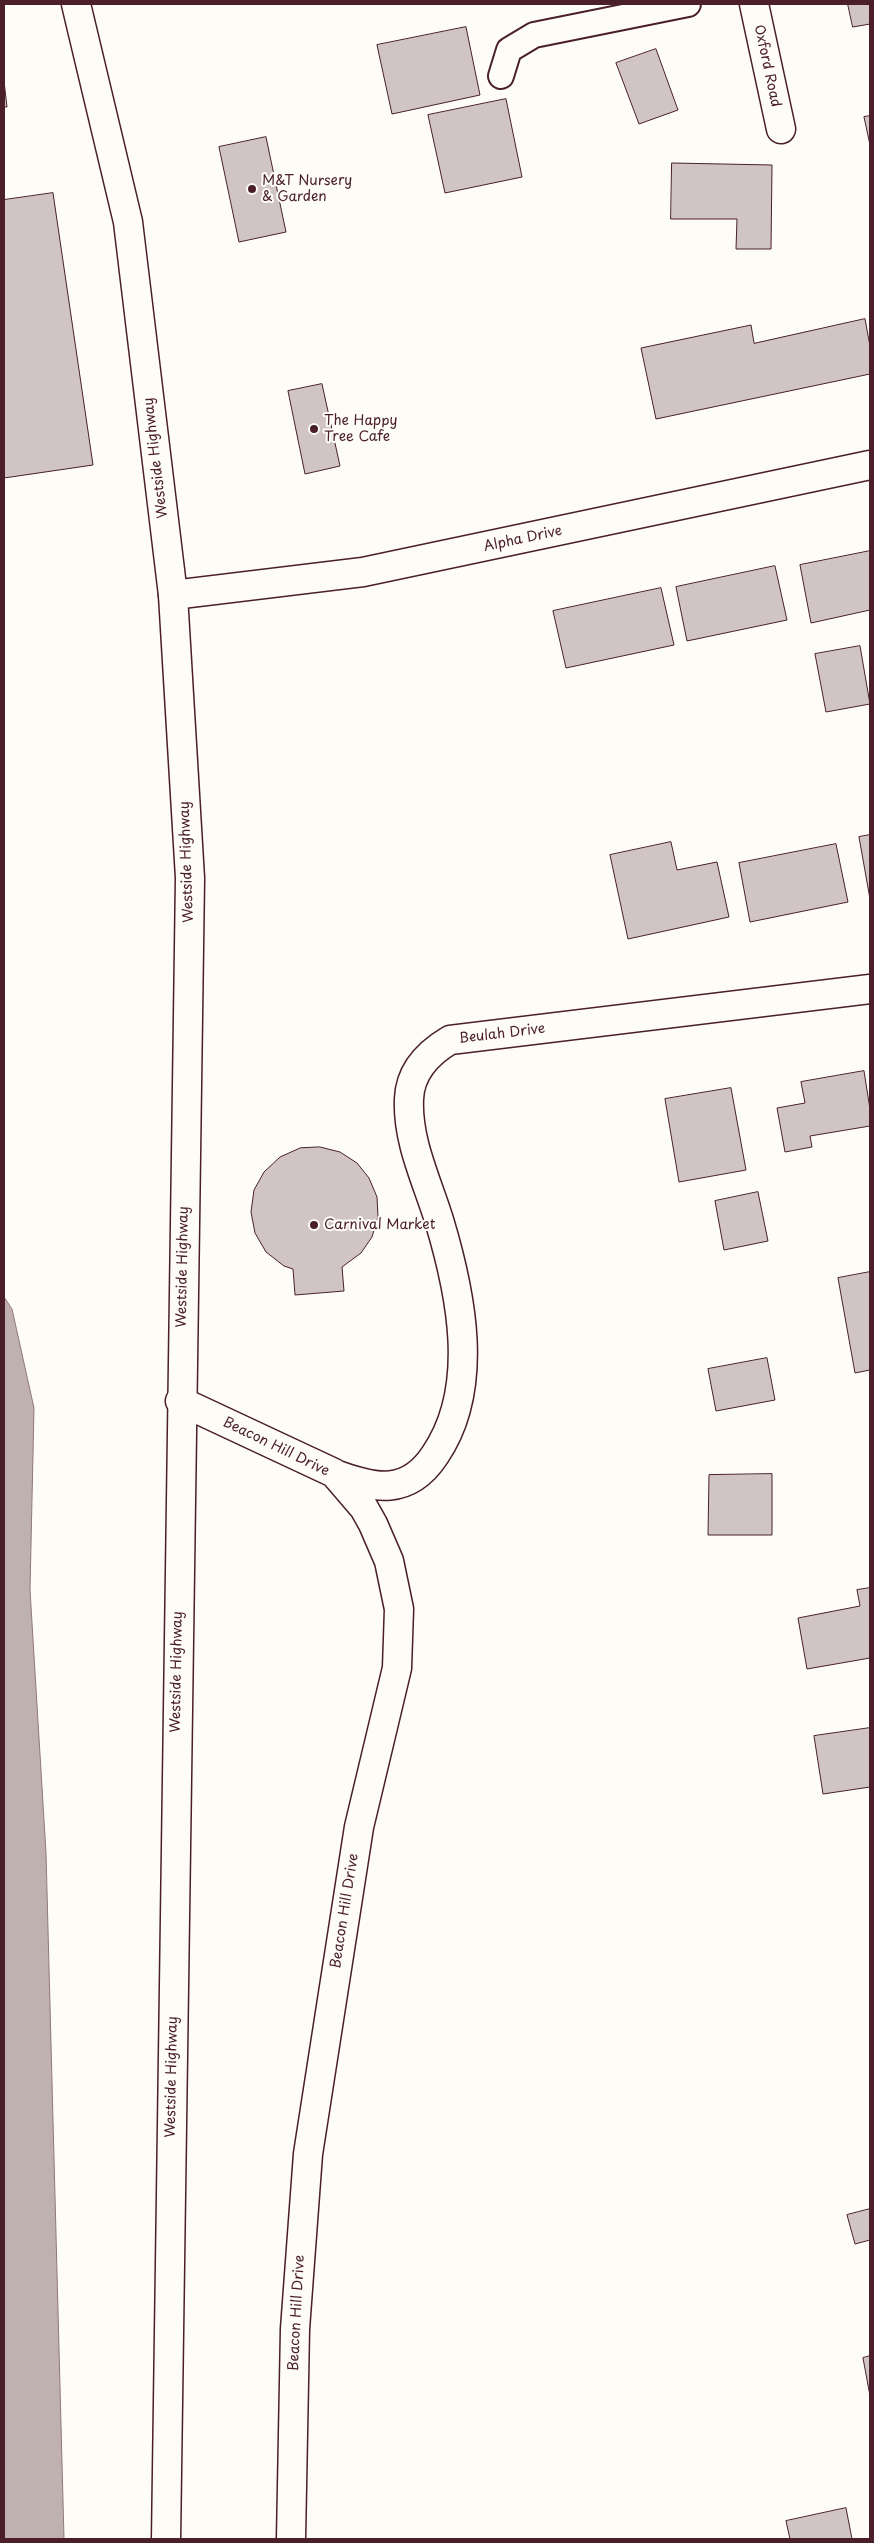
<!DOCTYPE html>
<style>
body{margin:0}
#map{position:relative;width:874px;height:2543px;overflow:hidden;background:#fdfcf7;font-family:"Playpen Sans",sans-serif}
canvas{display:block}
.frame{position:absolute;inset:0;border:5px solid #4a1f2b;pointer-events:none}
</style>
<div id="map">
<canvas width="874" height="2543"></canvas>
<div class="frame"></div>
</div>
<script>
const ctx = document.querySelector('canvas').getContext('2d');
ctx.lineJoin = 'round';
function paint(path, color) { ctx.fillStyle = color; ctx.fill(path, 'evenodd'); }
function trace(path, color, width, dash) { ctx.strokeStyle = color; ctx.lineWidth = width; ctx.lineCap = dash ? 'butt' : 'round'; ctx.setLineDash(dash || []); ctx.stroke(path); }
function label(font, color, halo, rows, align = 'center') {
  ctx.font = font + ' "Playpen Sans",sans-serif'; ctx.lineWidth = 4; ctx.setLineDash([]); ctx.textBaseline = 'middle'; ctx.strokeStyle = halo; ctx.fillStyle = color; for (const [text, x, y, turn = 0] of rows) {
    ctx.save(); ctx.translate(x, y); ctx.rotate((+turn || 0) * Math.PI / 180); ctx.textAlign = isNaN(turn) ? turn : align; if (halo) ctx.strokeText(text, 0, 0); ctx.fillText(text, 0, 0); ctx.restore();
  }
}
const water = new Path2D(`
 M4,1297L12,1309L34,1408L30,1590L46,1853L64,2539H4Z`);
paint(water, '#c0b1b1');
trace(water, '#91777b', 1);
const building = new Path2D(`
 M848,4H870V24L853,27Z
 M466,27L480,95L392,114L377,45Z
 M656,49L678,110L639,124L616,63Z
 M4,81L7,107H4Z
 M506,99L522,177L445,193L428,115Z
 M870,116V145L864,117Z
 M266,137L286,232L239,242L219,147Z
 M672,163L772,165L771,249H736L737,219H671Z
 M53,193L93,465L4,478V200Z
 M865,319L870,346V374L656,419L641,348L751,325L754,343Z
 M322,384L340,466L305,474L288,391Z
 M870,551V610L811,623L800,565Z
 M775,566L787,620L687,641L676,587Z
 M661,588L674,645L566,668L553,611Z
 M860,646L870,704L826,712L815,654Z
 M870,835V899L859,837Z
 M671,842L677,870L717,862L729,917L628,939L610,855Z
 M836,844L848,902L750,922L739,863Z
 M864,1071L870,1109V1126L810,1136L812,1147L785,1152L777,1108L805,1103L801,1082Z
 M731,1088L746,1170L679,1182L665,1099Z
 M320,1147L340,1152L357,1163L369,1178L377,1197L378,1217L372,1237L361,1253L342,1267L344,1291L295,1295L293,1269L284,1266L266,1252L255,1233L251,1212L254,1190L264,1172L280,1157L300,1148Z
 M758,1192L768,1241L724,1250L715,1201Z
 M870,1272V1370L855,1373L838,1278Z
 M767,1358L775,1400L716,1411L708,1369Z
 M772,1474V1535H708L709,1475Z
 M870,1588V1658L807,1669L798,1618L860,1606L857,1590Z
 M870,1728V1787L823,1794L814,1736Z
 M870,2209V2240L855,2244L847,2215Z
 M870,2356V2396L863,2358Z
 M846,2508L852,2539H790L786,2521Z`);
paint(building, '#d0c5c4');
trace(building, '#4a1f2b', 1);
const lane = new Path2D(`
 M501,76L509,50L534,35L688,4`);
const street = new Path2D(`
 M754,4L781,129
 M173,595L363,572L870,465
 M180,1401L334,1473L364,1508L373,1524L389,1561L399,1609L397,1668L359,1827L308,2154L295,2329L291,2539
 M335,1474C375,1489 408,1496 435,1455C481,1388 461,1293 439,1220C427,1181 407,1141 409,1099C410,1072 428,1053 450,1040L870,989`);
const secondary = new Path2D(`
 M76,4L128,222L173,595L190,878L166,2539`);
trace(lane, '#4a1f2b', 28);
trace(street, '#4a1f2b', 31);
trace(secondary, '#4a1f2b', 31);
trace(lane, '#fdfcf7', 24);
trace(street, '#fdfcf7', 28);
trace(secondary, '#fdfcf7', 28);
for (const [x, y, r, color] of [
 [252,189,5,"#4a1f2b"],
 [314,429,5,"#4a1f2b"],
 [314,1225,5,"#4a1f2b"]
]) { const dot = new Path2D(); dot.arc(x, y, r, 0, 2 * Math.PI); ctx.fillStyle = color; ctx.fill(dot); trace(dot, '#fdfcf7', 2); }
label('14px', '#4a1f2b', '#fdfcf7', [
 ["Oxford Road",767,66,78],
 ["Westside Highway",156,458,-97],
 ["Alpha Drive",523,539,-12],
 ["Westside Highway",187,862,-92],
 ["Beulah Drive",502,1034,-7],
 ["Westside Highway",183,1267,-89],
 ["Beacon Hill Drive",276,1447,26],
 ["Westside Highway",177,1672,-89],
 ["Beacon Hill Drive",345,1911,-81],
 ["Westside Highway",172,2077,-89],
 ["Beacon Hill Drive",297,2313,-87]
]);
label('14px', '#4a1f2b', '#fdfcf7', [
 ["M&T Nursery",262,181],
 ["& Garden",262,197],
 ["The Happy",324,421],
 ["Tree Cafe",324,437],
 ["Carnival Market",324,1225]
], 'left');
</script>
